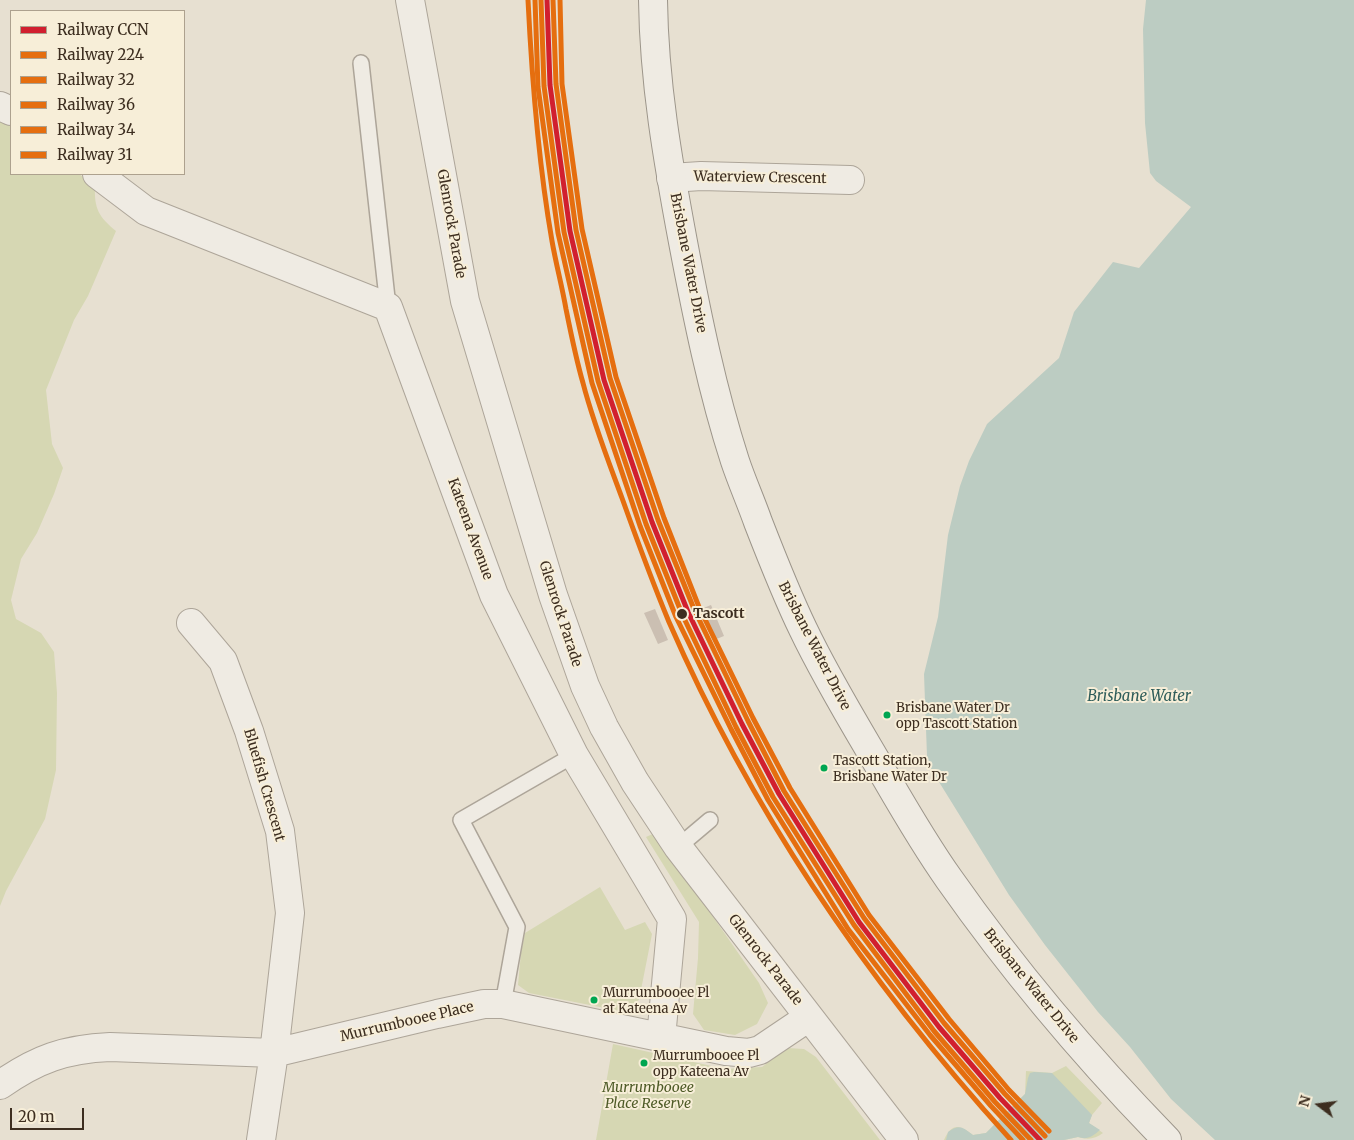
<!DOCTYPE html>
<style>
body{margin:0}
#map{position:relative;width:1354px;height:1140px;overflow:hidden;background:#e7e0d1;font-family:Merriweather,serif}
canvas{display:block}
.legend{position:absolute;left:10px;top:10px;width:175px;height:165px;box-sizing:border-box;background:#f7eed8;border:1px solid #ada18e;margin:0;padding:6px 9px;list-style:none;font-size:15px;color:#3d2e20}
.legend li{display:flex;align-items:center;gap:10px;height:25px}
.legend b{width:25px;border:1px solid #ada18e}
.north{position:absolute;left:1294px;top:1080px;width:50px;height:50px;-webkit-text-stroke:4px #f7eed8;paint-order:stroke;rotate:285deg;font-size:14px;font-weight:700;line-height:20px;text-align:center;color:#3d2e20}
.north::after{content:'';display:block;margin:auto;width:18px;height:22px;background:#3d2e20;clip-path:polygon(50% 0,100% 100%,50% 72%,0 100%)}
.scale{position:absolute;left:10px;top:1108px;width:74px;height:22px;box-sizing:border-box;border:2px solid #3d2e20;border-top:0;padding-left:6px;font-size:15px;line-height:18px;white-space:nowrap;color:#3d2e20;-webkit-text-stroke:4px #f7eed8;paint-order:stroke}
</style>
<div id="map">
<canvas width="1354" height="1140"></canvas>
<ul class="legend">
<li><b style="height:6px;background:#d11f2f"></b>Railway CCN</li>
<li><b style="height:6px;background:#e56e0f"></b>Railway 224</li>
<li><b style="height:6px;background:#e56e0f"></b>Railway 32</li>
<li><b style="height:6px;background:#e56e0f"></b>Railway 36</li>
<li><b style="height:6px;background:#e56e0f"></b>Railway 34</li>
<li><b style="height:6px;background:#e56e0f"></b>Railway 31</li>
</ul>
<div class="north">N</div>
<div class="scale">20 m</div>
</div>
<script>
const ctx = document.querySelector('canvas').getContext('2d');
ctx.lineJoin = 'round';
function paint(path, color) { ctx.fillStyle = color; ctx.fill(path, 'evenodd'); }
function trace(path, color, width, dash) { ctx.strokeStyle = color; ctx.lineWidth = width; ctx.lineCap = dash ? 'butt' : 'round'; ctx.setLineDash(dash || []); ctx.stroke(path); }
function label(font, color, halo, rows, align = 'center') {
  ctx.font = font + ' Merriweather,serif'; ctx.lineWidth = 4; ctx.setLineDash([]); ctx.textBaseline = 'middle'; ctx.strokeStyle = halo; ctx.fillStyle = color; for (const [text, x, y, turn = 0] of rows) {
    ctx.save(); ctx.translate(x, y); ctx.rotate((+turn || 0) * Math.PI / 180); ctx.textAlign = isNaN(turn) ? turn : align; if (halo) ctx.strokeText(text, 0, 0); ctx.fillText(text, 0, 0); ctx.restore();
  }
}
paint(new Path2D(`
 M0,116L11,124V174H79L95,186C94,209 99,217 116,231L88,296L74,320L46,390L52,444L63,468L54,494L37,533L21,559L11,600L16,619L41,633L54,652L57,693L56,770L45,819L6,891L0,906Z
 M655,833L759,983L768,1003L757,1024L735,1035L704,1030L693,1014L698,958L699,922L646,837Z
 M600,887L625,930L645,922L652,934L639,1000L620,1011L529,993L518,985L521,953L525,933Z
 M613,1044L725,1069L762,1067L787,1048L804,1049L816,1057L880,1140H596Z
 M1066,1066L1102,1103L1092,1115L1089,1123L1103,1133C1095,1139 1088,1140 1078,1137L1064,1140H944C952,1122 960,1125 973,1135L986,1133L1025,1094L1026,1071L1052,1073Z`), '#d6d7b3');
paint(new Path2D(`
 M1146,0H1354V1140H1215L1171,1099L1130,1047L1098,1012L1045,945L1009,895L931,769L927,756L924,674L938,617L948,535L960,486L969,461L987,424L1059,358L1074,312L1113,262L1139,268L1191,207L1156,181L1150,173L1145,123L1143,29Z
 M1034,1072L1052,1073L1092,1115L1089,1123L1100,1130C1092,1137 1087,1140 1078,1137L1064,1140H946L948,1132C960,1124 962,1127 973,1135L986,1133L1025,1094L1028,1078L1030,1073Z`), '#bcccc2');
paint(new Path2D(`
 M711,605L724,636L714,640L701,609Z
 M655,609L668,640L658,644L644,613Z`), '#cbbfb2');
const service = new Path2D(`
 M361,63L388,307
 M678,847L710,820
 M503,1004L517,927L461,820L574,755`);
const minor = new Path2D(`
 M410,0L465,301L553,595L585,686L604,727L635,782L678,847L904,1140
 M0,106L11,111
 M97,174L146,211L388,307L494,595L574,755L672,919L661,1038
 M671,178L701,176L850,180
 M191,623L223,661L249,731L280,831L290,913L274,1053L261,1140
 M0,1085C37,1059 65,1049 110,1047L274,1053L437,1014L484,1004H503L726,1051L749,1053L760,1050L809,1017`);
const secondary = new Path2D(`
 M653,0C654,82 668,162 683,242C697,316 712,390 735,461C742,482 751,502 758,522C772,558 786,594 803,629C822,669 845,708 868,747C894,791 919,837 949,879C1015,973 1087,1058 1167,1140`);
trace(service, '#ada599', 18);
trace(minor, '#ada599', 30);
trace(secondary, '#9c958a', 30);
trace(service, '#efebe3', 15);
trace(minor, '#efebe3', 28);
trace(secondary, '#efebe3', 28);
trace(new Path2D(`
 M547,0L550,85L570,231L604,380L652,522L688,612L742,724L779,794L859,922L939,1027L1000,1098L1040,1140`), '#d11f2f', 5);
trace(new Path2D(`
 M541,0L544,86L564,232L598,381L646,524L682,614L736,727L773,797L854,925L934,1031L995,1102L1031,1140`), '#e56e0f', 5);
trace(new Path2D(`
 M553,0L556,84L576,230L610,378L658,520L694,609L748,721L784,791L864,918L944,1023L1005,1094L1045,1136`), '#e56e0f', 5);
trace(new Path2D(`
 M535,0L538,87L558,233L592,383L640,526L676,617L731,729L768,800L848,929L930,1035L991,1106L1023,1140`), '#e56e0f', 5);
trace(new Path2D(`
 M560,0L562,84L582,229L616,377L664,518L699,607L753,718L790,788L869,915L949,1019L1009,1090L1049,1131`), '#e56e0f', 5);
trace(new Path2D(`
 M528,0C532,81 538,161 552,241C556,264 562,286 566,309C571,334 576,359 583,383C593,422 608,460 622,498C637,540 652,581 669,622C753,815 870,985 1011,1140`), '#e56e0f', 5);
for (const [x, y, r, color] of [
 [682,614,6,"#3d2e20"],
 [887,715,4.5,"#00a651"],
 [824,768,4.5,"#00a651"],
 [594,1000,4.5,"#00a651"],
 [644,1063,4.5,"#00a651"]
]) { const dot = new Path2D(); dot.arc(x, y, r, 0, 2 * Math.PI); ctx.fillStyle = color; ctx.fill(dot); trace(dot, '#f7eed8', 2); }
label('13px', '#3d2e20', '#f7eed8', [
 ["Brisbane Water Dr",896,708],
 ["opp Tascott Station",896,724],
 ["Tascott Station,",833,761],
 ["Brisbane Water Dr",833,777],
 ["Murrumbooee Pl",603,993],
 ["at Kateena Av",603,1009],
 ["Murrumbooee Pl",653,1056],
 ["opp Kateena Av",653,1072]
], 'left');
label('14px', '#3d2e20', '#f7eed8', [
 ["Waterview Crescent",760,178,1],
 ["Glenrock Parade",451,224,80],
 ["Brisbane Water Drive",688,263,79],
 ["Kateena Avenue",470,529,70],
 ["Glenrock Parade",560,614,72],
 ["Brisbane Water Drive",814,646,63],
 ["Bluefish Crescent",264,785,74],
 ["Glenrock Parade",765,960,52],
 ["Brisbane Water Drive",1031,986,51],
 ["Murrumbooee Place",407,1022,-13]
]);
label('bold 14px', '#3d2e20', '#f7eed8', [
 ["Tascott",693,614]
], 'left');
label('italic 14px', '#4d5a26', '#f7eed8', [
 ["Murrumbooee",648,1088],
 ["Place Reserve",648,1104]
]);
label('italic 15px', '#2f5d5a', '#f7eed8', [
 ["Brisbane Water",1139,697]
]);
</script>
